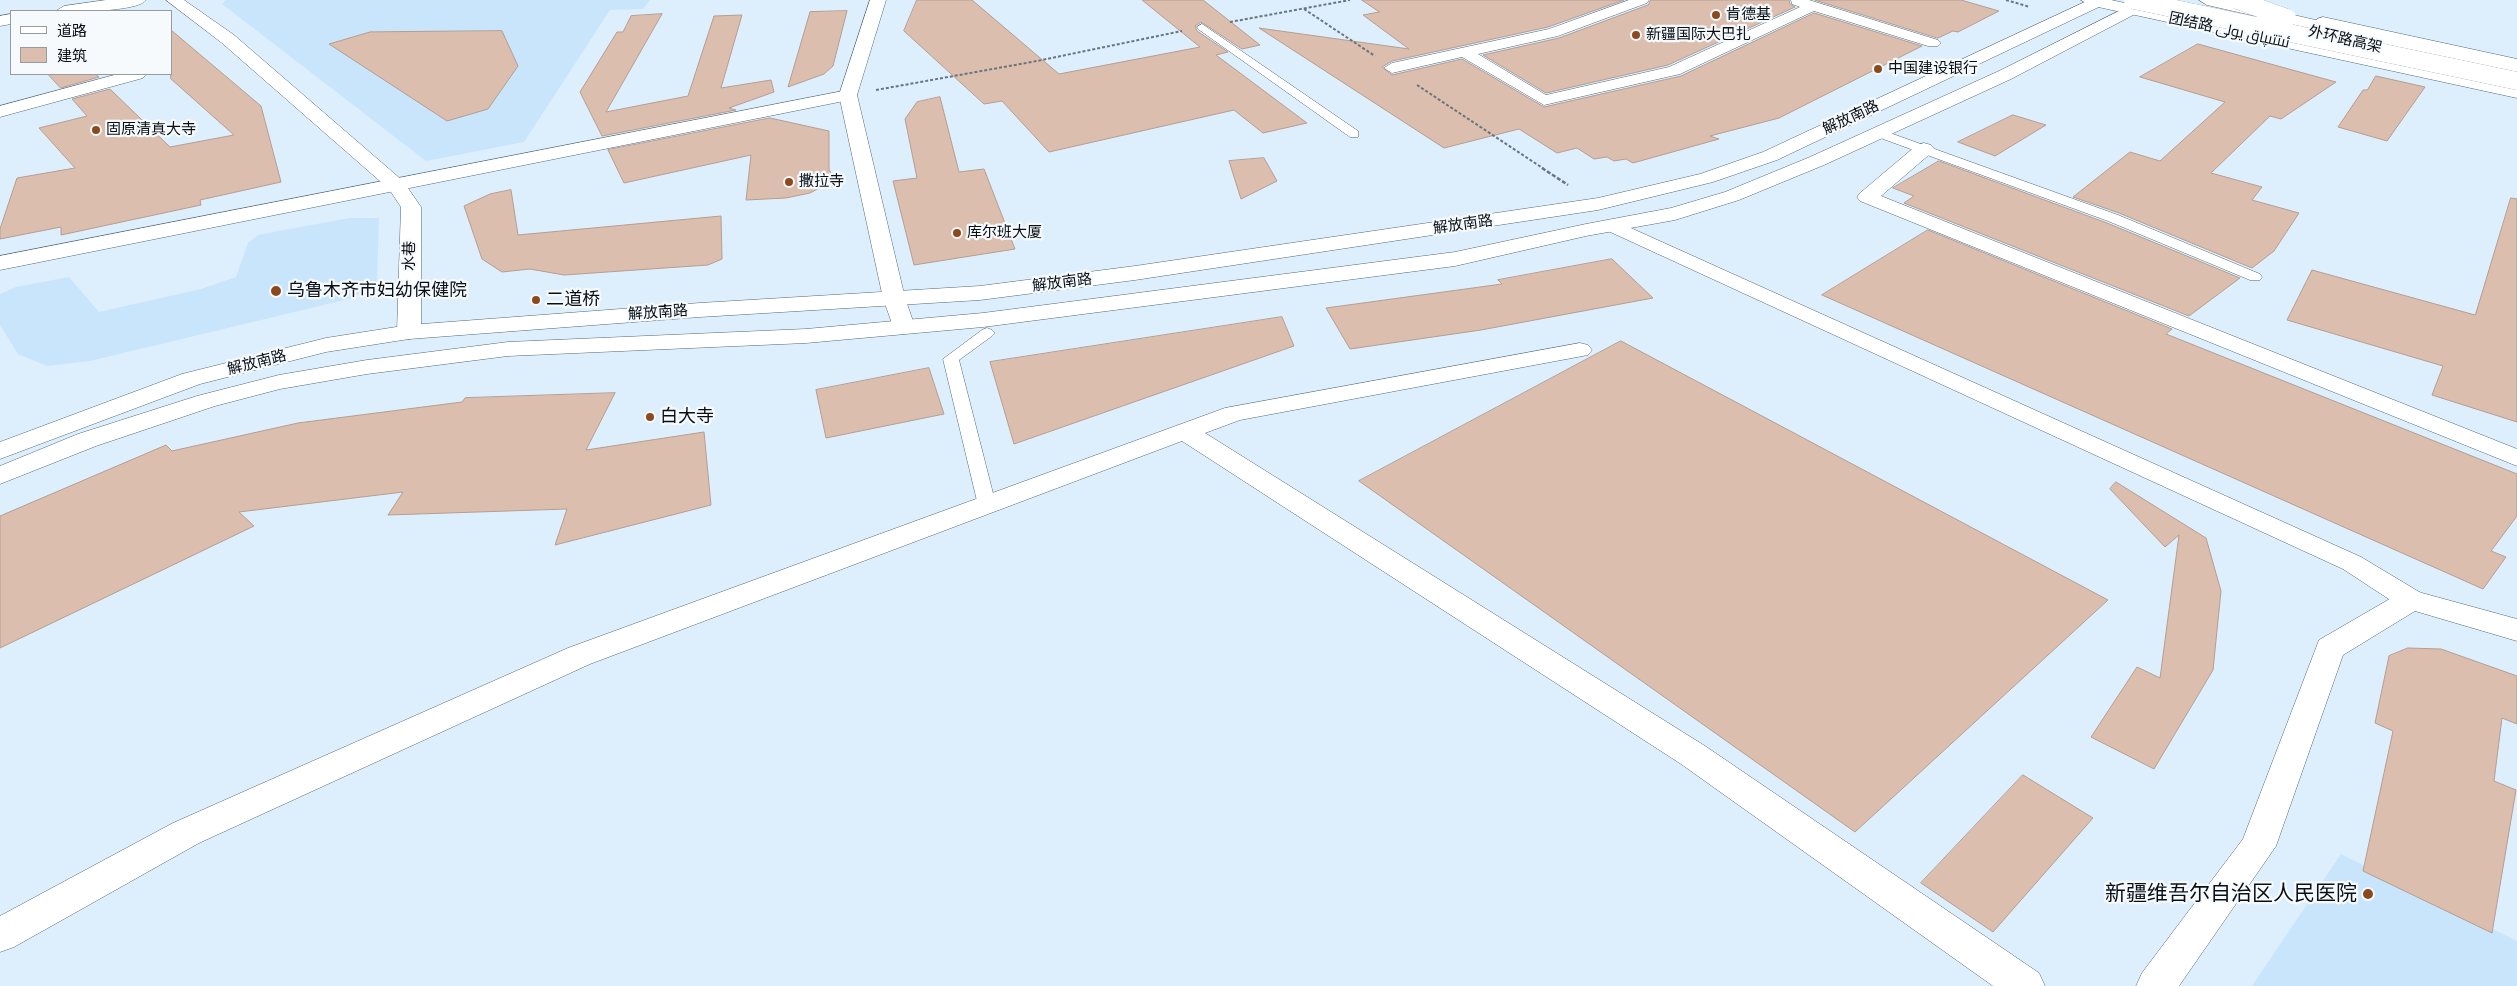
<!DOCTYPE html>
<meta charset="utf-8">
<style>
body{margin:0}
#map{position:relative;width:2517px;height:986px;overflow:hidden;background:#ddeffd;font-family:"Archivo Narrow","Noto Sans SC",sans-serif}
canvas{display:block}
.legend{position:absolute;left:10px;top:10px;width:162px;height:65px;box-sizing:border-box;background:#f6fafd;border:1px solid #979ca0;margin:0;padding:6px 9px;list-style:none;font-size:15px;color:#080f15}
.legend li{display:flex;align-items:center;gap:10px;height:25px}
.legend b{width:25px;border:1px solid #979ca0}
</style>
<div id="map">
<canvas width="2517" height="986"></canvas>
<ul class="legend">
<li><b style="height:6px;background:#fff"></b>道路</li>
<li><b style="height:14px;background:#dbbeae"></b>建筑</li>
</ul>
</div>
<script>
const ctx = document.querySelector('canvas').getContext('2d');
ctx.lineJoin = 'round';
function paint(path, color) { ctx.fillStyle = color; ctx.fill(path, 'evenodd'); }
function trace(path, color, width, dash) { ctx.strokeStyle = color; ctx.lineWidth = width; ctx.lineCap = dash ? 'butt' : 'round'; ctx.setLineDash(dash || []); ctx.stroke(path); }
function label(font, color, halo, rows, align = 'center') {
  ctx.font = font + ' "Archivo Narrow",Cairo,"Noto Sans SC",sans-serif'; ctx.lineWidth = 4.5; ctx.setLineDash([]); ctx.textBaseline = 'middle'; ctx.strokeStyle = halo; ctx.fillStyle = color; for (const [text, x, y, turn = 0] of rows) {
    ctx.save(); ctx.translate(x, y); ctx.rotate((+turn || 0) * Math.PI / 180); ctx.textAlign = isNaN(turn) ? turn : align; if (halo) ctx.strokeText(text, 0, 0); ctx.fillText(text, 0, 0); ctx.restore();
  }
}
paint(new Path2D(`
 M226,0H650L643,9L610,10L524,142L426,161L222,4Z
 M349,218H379L377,281L353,298L90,361L47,366L18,354L0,325V294L16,287L69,277L99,312L201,289L236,277L248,243L258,235Z
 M2341,854L2517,941V986H2252Z`), '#c9e5fc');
const building = new Path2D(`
 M917,0H972L1059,74L1200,47L1142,0H1203L1260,45L1242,49L1201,22L1195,26L1197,31L1228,52L1216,55L1307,123L1263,133L1234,110L1049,152L1002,101L984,104L904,31Z
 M1362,0H1624L1548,27L1392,61L1382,67L1392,75L1462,59L1544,107L1681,76L1814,13L1922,46L1779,118L1710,136L1719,139L1633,163L1626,159L1614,161L1607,157L1594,159L1577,148L1557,153L1519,129L1444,148L1259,28L1409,49L1363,15L1379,12Z
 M1651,0H1789L1790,4L1795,7L1668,65L1546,93L1483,55L1559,38L1648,5Z
 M1815,0H1961L1999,11L1958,32L1953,31L1938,38Z
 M847,11L833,66L824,74L788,87L810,12Z
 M662,14L606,112L688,96L714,16L742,15L721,88L771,80L774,92L729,108L736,110L602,136L580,92L617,32H623L631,16Z
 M171,30L261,106L281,182L200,200L201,205L61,235V227L0,239V229L17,178L75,168L39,128L87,116L72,99L110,89L170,147L234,135L171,79Z
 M502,31L518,66L488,109L447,121L329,44L370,32Z
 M2198,44L2336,82L2281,119L2270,116L2211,173L2262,187L2252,200L2299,213L2274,251L2252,268L2119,213L2073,197L2130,152L2160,161L2225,102L2140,77Z
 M48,74H95L99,77L61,88Z
 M2376,76L2425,87L2387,141L2338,127L2363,90H2367Z
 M940,97L959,172L984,169L1015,249L914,265L893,181L917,178L905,119L917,102Z
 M2013,115L2046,125L1995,156L1958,142Z
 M770,118L829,131V169L834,180L810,193L786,198L746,200L751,155L624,183L608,150Z
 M1264,158L1277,181L1241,199L1229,161Z
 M1939,161L2107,223L2240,278L2189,316L1904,203L1914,196L1893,188Z
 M511,190L518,235L721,216L722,259L708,265L564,275L530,269L502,272L482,259L464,206L490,194Z
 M2511,198L2517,199V422L2432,395L2443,366L2287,320L2312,270L2475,315Z
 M1928,230L2172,329L2166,334L2517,474V516L2491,551L2506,557L2483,589L1822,295Z
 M1612,259L1653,298L1481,330L1350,349L1326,308L1502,284L1498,280Z
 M1282,317L1294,346L1014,444L990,362Z
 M1621,341L2108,600L1855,832L1359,481Z
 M929,368L944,414L826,438L816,390Z
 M615,393L586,450L704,432L711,505L555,545L567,509L388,515L403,492L239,512L254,526L0,648V516L166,445L172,451L298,423L462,402L465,398Z
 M2116,482L2206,538L2221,591L2213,670L2154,769L2091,737L2137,667L2160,678L2179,535L2165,547L2110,489Z
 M2408,648L2441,649L2517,676V724L2502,718L2494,781L2516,790L2492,933L2363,871L2393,731L2375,723L2389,656Z
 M2023,775L2093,818L1993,932L1921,883Z`);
paint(building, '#dbbeae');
trace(building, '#b59d91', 1);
const service = new Path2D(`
 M1202,24L1358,131V137H1350L1198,29L1197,27Z
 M1879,129L2118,215L2260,274L2262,277L2260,280H2250L2108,221L1875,136L1873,133Z
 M987,328L992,330L995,333L992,336L959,360L996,505L993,509H981L978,505L943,359L982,330Z`);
const pedestrian = new Path2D(`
 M1629,0H1649L1647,3L1558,36L1478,54L1546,95L1669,67L1800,7L1792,4L1791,0H1809L1938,40L1941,43L1938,46H1928L1814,11L1680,74L1544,105L1462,57L1392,73L1384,68L1392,63L1549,29Z
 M1613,220L2361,557L2421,593L2425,600L2421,607L2411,609L2401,607L2343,569L1606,230L1603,226L1606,222Z`);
const minor = new Path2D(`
 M166,0H184L234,35L403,181L421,207V332L417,337L409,339L401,337L397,332L401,207L389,189L222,43Z
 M870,0H886L857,95L905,298L915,327L911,332L903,334L895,332L883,298L839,95Z
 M118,74H146L143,78L0,117V106Z
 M1924,143L1931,145L1934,149L1931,153L1881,196L2517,449V466L1860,201L1857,197L1860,193L1917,145Z
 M1580,343L1588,345L1592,350L1588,355L1240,420L1205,433L1705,746L2039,973L2045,986H1993L1681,764L1182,441L590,664L199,843L14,947L0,952V916L173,823L568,648L1225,408Z`);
const tertiary = new Path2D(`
 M106,0H146C138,12 71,12 56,11L64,6Z
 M11,14V24L0,26V16Z
 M848,90L854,91L857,95L854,99L0,270V256Z
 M2411,590L2517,619V641L2415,611L2343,655L2276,846L2179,986H2136L2142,973L2243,839L2319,640L2400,593Z`);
const secondary = new Path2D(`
 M2089,0H2103L2105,2L2103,5L1777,160L1713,182L1598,210L1135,280L980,300L700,317L409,339L326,352L200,384L0,459V442L182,374L326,338L409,325L700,303L980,286L1135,266L1598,198L1700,174L1763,152Z
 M2131,5L2139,10L2137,13L2011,79L1824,165L1739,200L1675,220L1586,236L1455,266L983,327L806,343L508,356L367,374L280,389L215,406L96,446L0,484V466L78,434L197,396L279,375L367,360L508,342L806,329L983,313L1455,252L1586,224L1671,208L1725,192L1810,157L1999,71Z`);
const primary = new Path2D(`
 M2081,0H2111L2517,88V98L2089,5Z
 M2323,17L2517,59V69L2317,25L2315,22L2317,19Z`);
const trunk = new Path2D(`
 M2199,0H2228L2517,66V76L2207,5Z`);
trace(service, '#546776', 1);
trace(pedestrian, '#546776', 1);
trace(minor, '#546776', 1);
trace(tertiary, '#546776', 1);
trace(secondary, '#546776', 1);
trace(primary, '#546776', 1);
trace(trunk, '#546776', 1);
trace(new Path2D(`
 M2006,0L2030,7
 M1304,9L1375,56
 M1230,22L1350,0
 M1417,85L1544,169
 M876,90L1037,61L1182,31`), '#69747e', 2, [3, 2]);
trace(new Path2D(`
 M1542,168L1568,185`), '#69747e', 2.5, [4, 2]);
paint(service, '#fff');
paint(pedestrian, '#fff');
paint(minor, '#fff');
paint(tertiary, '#fff');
paint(secondary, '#fff');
paint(primary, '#fff');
paint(trunk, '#fff');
const trunkBridge = new Path2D(`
 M2133,0L2517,81
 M2237,0L2287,18`);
trace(trunkBridge, '#546776', 18, []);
trace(trunkBridge, '#fff', 18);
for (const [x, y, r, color] of [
 [1716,15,5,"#8d491e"],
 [1636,35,5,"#8d491e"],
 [1878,69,5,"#8d491e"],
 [96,130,5,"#8d491e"],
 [789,182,5,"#8d491e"],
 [957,233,5,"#8d491e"],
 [276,291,6,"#8d491e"],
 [536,300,5,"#8d491e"],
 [650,417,5,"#8d491e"],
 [2368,894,6,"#8d491e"]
]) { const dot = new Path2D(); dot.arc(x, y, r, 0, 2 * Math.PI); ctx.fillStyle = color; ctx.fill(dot); trace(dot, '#f6fafd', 2); }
label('15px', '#080f15', '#f6fafd', [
 ["肯德基",1726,15],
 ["新疆国际大巴扎",1646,35],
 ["中国建设银行",1888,69],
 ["固原清真大寺",106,130],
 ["撒拉寺",799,182],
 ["库尔班大厦",967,233]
], 'left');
label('15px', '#080f15', '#f6fafd', [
 ["团结路 ئىتتىپاق يولى",2229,31,12],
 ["外环路高架",2345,40,13],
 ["解放南路",1851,118,-25],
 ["解放南路",1463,225,-8],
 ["水巷",410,256,-89],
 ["解放南路",1062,283,-7],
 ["解放南路",658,313,-4],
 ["解放南路",257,363,-14]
]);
label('18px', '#080f15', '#f6fafd', [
 ["乌鲁木齐市妇幼保健院",287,291],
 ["二道桥",546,300],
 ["白大寺",660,417]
], 'left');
label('21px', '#080f15', '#f6fafd', [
 ["新疆维吾尔自治区人民医院",2357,894]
], 'right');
</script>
